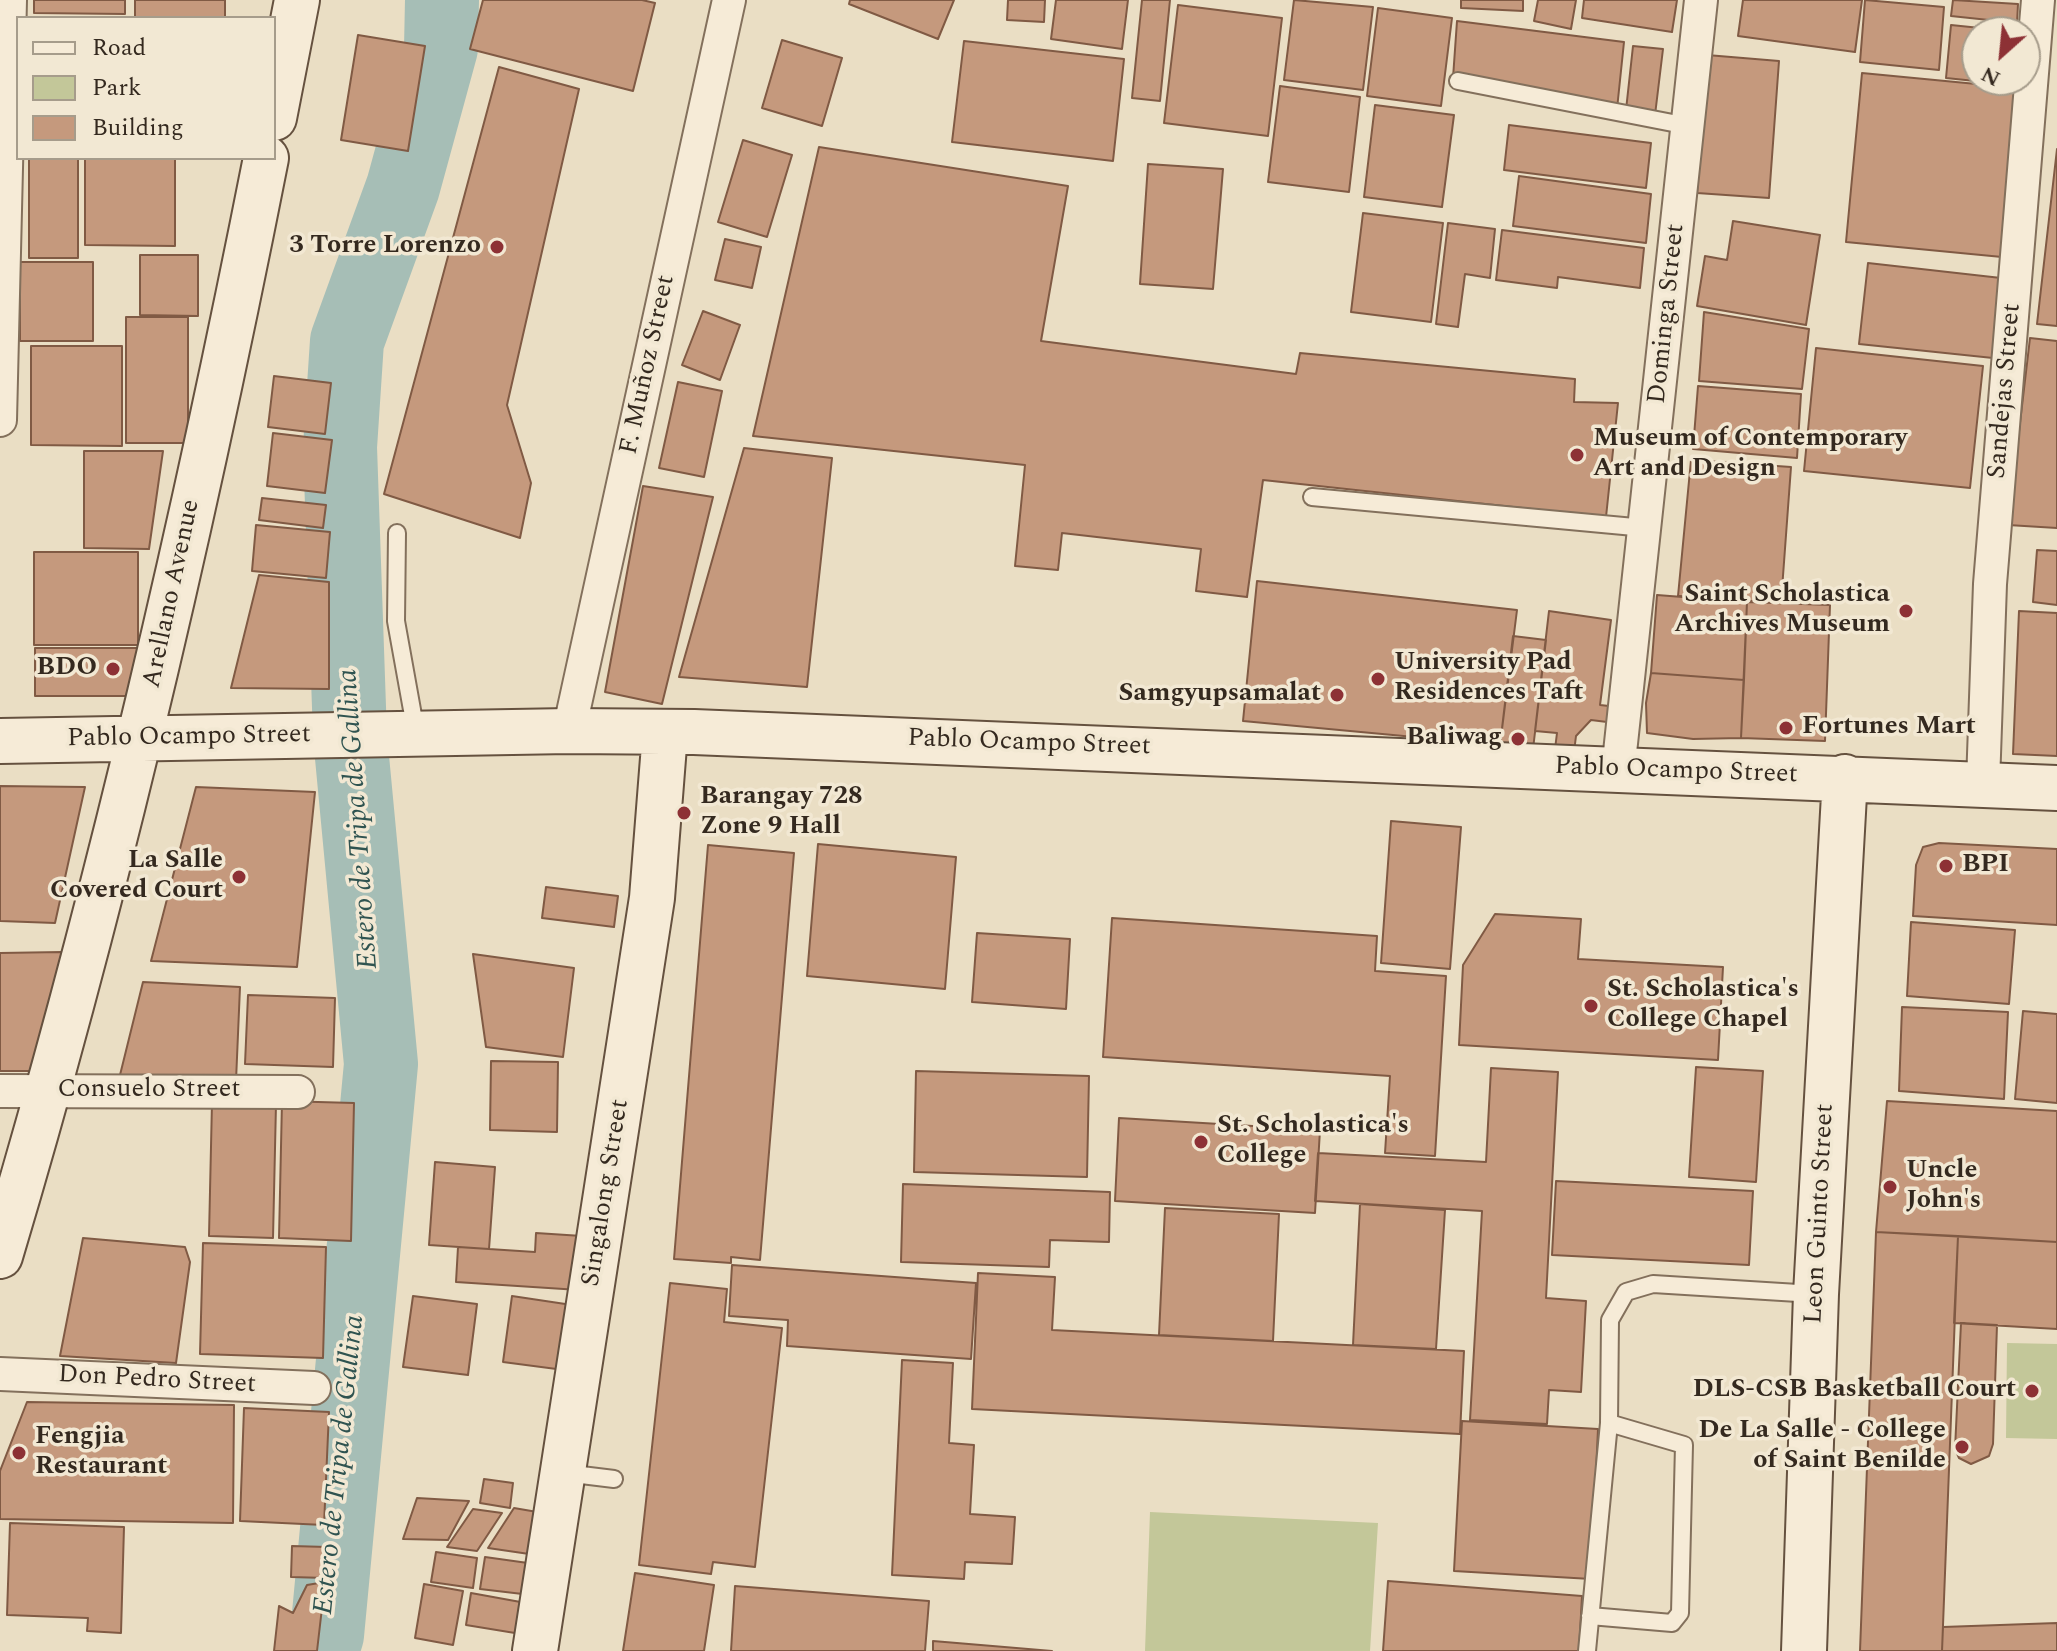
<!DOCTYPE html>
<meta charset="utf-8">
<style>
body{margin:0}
#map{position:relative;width:2057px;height:1651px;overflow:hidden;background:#eadec4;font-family:Spectral,serif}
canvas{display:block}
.legend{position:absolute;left:16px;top:16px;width:260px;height:144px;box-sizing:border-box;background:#f2e8d3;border:2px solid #a69c8b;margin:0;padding:10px 14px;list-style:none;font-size:24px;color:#34291f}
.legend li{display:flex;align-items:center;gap:16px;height:40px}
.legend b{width:40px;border:2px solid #a69c8b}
.north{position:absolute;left:1961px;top:16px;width:80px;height:80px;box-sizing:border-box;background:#f2e8d3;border:2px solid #a69c8b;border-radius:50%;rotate:207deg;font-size:22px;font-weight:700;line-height:32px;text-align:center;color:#34291f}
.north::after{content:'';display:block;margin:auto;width:28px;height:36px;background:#8d3135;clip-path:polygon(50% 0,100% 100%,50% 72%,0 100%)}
</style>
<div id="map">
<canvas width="2057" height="1651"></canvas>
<ul class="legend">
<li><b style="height:10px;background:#f6ebd7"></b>Road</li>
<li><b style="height:22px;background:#c3c799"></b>Park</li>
<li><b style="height:22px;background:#c5997d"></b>Building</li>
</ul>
<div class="north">N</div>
</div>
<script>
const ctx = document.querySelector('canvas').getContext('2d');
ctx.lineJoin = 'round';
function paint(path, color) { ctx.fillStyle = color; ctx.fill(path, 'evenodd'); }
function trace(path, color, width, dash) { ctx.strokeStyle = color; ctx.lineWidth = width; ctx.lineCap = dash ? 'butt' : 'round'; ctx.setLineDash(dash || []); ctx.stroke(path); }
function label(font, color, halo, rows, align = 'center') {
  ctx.font = font + ' Spectral,serif'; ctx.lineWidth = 7; ctx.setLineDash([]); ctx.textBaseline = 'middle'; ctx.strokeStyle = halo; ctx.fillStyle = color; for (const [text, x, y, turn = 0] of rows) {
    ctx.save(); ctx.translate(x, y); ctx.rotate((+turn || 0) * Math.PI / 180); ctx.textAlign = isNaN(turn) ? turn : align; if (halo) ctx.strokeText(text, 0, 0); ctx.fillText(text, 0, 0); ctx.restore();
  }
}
paint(new Path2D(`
 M2007,1343L2057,1344V1439L2006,1438Z
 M1150,1512L1378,1523L1370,1651H1145Z`), '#c3c799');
trace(new Path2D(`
 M322,1651L327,1635L381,1064L350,736L340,447L347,341L403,187L441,48L442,0`), '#a6beb6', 74);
const building = new Path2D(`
 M34,0H125V14L34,13Z
 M135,0H225V18H135Z
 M483,0H642L655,3L633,91L470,49Z
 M850,0H954L938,39L849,4Z
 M1008,0H1045L1044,22L1007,20Z
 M1056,0H1128L1122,49L1051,39Z
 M1142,0H1170L1160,101L1132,98Z
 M1294,0L1373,7L1363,90L1284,80Z
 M1461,0H1523V11L1461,8Z
 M1538,0H1576L1571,29L1534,21Z
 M1584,0H1677L1672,32L1582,18Z
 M1743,0H1862L1855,52L1738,36Z
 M1865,0L1944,7L1939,70L1860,62Z
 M1953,0L2018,4L2017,23L1951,16Z
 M1178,5L1282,18L1268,136L1164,123Z
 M1378,8L1452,18L1441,106L1367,96Z
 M1457,21L1624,42L1617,109L1453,78Z
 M1951,25L2019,32H1977V80H2014V85L1946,78Z
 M358,35L425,46L408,151L341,140Z
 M782,40L842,58L822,126L762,108Z
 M964,41L1124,59L1113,161L952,142Z
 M1633,46L1663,49L1655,115L1626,110Z
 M1707,55L1779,61L1769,198L1697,193Z
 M499,67L579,89L507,405L531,483L520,538L384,494Z
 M1862,73L2018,88L2002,257L1846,242Z
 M1280,86L1360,97L1349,192L1268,182Z
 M1375,105L1454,115L1442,207L1364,197Z
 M1509,125L1651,143L1646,188L1504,170Z
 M743,140L792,155L767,237L718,222Z
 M819,147L1068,186L1041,341L1296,374L1300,353L1575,379L1574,402L1618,403L1606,517L1263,480L1247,597L1196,591L1201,549L1062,533L1058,570L1015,566L1025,465L753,436Z
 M2057,149V326L2037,324Z
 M29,158H78V258H29Z
 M85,158H175V246L85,245Z
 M1148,164L1223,169L1213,289L1140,284Z
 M1519,176L1651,194L1646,243L1513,226Z
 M1363,213L1443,223L1431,322L1351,312Z
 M1733,221L1820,235L1806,325L1697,306L1705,256L1727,260Z
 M1448,223L1495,229L1490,278L1465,274L1458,327L1436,324Z
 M1502,230L1644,248L1640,288L1558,277L1557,288L1496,280Z
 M725,239L761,247L752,288L715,280Z
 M140,255H198V316L140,315Z
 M20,262H93V341H20Z
 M1868,263L2001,278L1993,358L1859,344Z
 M703,311L740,325L720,380L682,365Z
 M1704,312L1809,329L1802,389L1699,381Z
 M126,317H188V443H126Z
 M2030,338L2057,341V528L2008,525Z
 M31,346H122V446L31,445Z
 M1816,348L1983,366L1970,488L1804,471Z
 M274,376L331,383L325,434L268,427Z
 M678,382L722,391L704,477L659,468Z
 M1698,386L1801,394L1797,458L1693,449Z
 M273,433L332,440L325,493L267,486Z
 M744,448L832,458L807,687L679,677Z
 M84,451H163L149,549L84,548Z
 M1691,460L1791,467L1781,603L1678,596Z
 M643,486L713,497L662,704L605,692Z
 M262,498L326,505L323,528L259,520Z
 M256,525L330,532L326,578L252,571Z
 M2037,550L2057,551V605L2033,602Z
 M34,552H138V645H34Z
 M259,575L329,582V689L231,688Z
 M1257,581L1517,610L1500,745L1243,721Z
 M1657,595L1747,602L1744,680L1651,673Z
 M1747,602L1830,605L1825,741L1741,738Z
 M1549,611L1611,620L1600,705L1609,706L1607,722L1591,720L1576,736L1574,752L1555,749L1557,733L1535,731Z
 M2019,611L2057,613V756L2013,754Z
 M1513,636L1546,640L1533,749L1500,745Z
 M35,648H138V696H35Z
 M1651,673L1744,680L1741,738L1693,739L1647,733L1646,703Z
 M0,786L85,787L55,923L0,921Z
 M196,787L315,792L297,967L151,961Z
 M1391,821L1461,827L1450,969L1381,963Z
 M1939,843L2057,849V925L1913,916L1916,865L1923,847Z
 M818,844L956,857L945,989L807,976Z
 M708,845L794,853L760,1260L731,1257V1263L674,1259Z
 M546,887L618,896L614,927L542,918Z
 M1495,914L1581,919L1578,959L1723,967L1718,1060L1459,1045L1463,965Z
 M1112,918L1377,936L1375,971L1446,976L1435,1156L1385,1153L1390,1076L1103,1057Z
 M1911,922L2015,930L2009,1004L1907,996Z
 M977,933L1070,939L1066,1009L972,1002Z
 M62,952L32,1071H0V953Z
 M473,954L574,968L563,1057L486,1047Z
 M143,982L240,987L236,1081L120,1075Z
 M248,995L335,998L333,1067L245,1064Z
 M1902,1007L2008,1012L2004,1099L1899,1091Z
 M2023,1011L2057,1014V1103L2015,1099Z
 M491,1061L558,1062L557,1132L490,1130Z
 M1696,1067L1763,1071L1756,1182L1689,1177Z
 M1491,1068L1558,1072L1546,1298L1586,1301L1581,1392L1549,1390L1547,1424L1470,1420L1482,1211L1315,1201L1318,1153L1486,1162Z
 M916,1071L1089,1076L1087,1177L914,1172Z
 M282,1101L354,1103L351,1241L279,1238Z
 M1887,1101L2057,1111V1242L1876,1232Z
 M212,1102L276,1104L273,1238L209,1236Z
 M1119,1118L1320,1130L1315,1213L1115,1201Z
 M435,1162L495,1167L489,1249L429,1245Z
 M1556,1181L1753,1191L1749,1265L1552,1255Z
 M903,1184L1110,1192L1109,1242L1050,1240L1049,1267L901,1262Z
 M1360,1204L1445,1210L1436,1349L1353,1345Z
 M1165,1208L1279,1214L1273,1341L1159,1335Z
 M1876,1232L1958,1236L1942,1651H1860Z
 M536,1233L582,1236L579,1290L456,1282L458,1247L535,1252Z
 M1958,1236L2057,1242V1329L1954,1323Z
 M83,1238L185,1247L190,1262L176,1363L60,1356Z
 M203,1243L326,1247L323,1358L200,1354Z
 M732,1265L976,1283L971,1359L787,1346L788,1320L729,1316Z
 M978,1273L1055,1277L1052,1330L1464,1351L1460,1434L972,1409Z
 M670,1283L727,1289L724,1322L782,1328L755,1567L713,1562L711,1574L639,1565Z
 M413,1296L477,1304L468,1375L403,1367Z
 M512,1296L572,1305L564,1370L503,1362Z
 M1961,1323L1997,1325L1993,1444L1989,1456L1971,1464L1959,1458L1955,1449Z
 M902,1360L953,1363L949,1443L974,1445L970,1514L1015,1517L1012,1564L965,1562L964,1579L892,1575Z
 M27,1402L234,1405L233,1523L0,1519V1471Z
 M244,1408L329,1412L324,1525L240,1521Z
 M1462,1421L1598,1429L1591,1579L1454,1571Z
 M484,1479L513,1483L510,1508L480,1503Z
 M417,1498L469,1501L448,1540L403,1539Z
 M514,1508L543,1513L536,1555L488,1548Z
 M473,1509L502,1513L477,1551L447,1547Z
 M10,1523L124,1527L121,1633L87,1631L88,1618L7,1615Z
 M292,1546L327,1547L326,1578L291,1577Z
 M436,1552L477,1558L473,1588L431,1582Z
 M485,1557L535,1564L531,1595L480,1589Z
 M635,1573L714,1585L704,1651H623Z
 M1388,1581L1582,1596L1579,1651H1383Z
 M325,1582L317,1651H274L279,1606L293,1613L307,1585Z
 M424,1584L463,1591L453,1645L415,1638Z
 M735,1586L929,1601L925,1651H731Z
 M471,1593L526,1603L521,1634L466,1625Z
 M2057,1623V1651H1942L1943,1627Z
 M933,1641L1052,1651H933Z`);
paint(building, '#c5997d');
trace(building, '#805a44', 2);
const lane = new Path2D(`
 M1458,81L1688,126
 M1312,497L1645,528
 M397,533L396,621L416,732
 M565,1473L614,1479
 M1590,1616L1672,1623L1680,1613L1684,1445L1609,1423
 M1587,1651L1609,1423L1610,1320L1626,1292L1653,1284L1814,1294`);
const street = new Path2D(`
 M0,420L10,0
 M569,731L729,0
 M1618,771L1701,0
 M1983,783L1990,584L2038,0
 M0,1091L298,1092
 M0,1374L314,1388`);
const secondary = new Path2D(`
 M274,118L297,0
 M0,741L569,731L694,732L2057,788
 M0,1256C108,895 193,528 266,158
 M535,1651L652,898L665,733
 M1804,1651L1816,1294L1845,777`);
trace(lane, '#83705c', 20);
trace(street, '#83705c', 36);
trace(secondary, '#65513f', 48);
trace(lane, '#f6ebd7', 16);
trace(street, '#f6ebd7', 32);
trace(secondary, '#f6ebd7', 44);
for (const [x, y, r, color] of [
 [497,247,8,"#8d3135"],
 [1577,455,8,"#8d3135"],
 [1906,611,8,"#8d3135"],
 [113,669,8,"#8d3135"],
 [1378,679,8,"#8d3135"],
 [1337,695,8,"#8d3135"],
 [1786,728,8,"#8d3135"],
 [1518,739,8,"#8d3135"],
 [684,813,8,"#8d3135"],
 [1946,866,8,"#8d3135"],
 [239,877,8,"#8d3135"],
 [1591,1006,8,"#8d3135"],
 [1201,1142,8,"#8d3135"],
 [1890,1187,8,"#8d3135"],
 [2032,1391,8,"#8d3135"],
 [1962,1447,8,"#8d3135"],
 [19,1453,8,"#8d3135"]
]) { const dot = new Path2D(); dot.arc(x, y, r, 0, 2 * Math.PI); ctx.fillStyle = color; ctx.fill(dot); trace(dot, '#f2e8d3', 3); }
label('bold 26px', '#34291f', '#f2e8d3', [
 ["3 Torre Lorenzo",481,247,"right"],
 ["Museum of Contemporary",1593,440],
 ["Art and Design",1593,470],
 ["Saint Scholastica",1890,596,"right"],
 ["Archives Museum",1890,626,"right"],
 ["University Pad",1394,664],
 ["Residences Taft",1394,694],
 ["BDO",97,669,"right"],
 ["Samgyupsamalat",1321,695,"right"],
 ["Fortunes Mart",1802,728],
 ["Baliwag",1502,739,"right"],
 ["Barangay 728",700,798],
 ["Zone 9 Hall",700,828],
 ["La Salle",223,862,"right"],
 ["Covered Court",223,892,"right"],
 ["BPI",1962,866],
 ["St. Scholastica's",1607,991],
 ["College Chapel",1607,1021],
 ["St. Scholastica's",1217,1127],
 ["College",1217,1157],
 ["Uncle",1906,1172],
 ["John's",1906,1202],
 ["DLS-CSB Basketball Court",2016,1391,"right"],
 ["De La Salle - College",1946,1432,"right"],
 ["of Saint Benilde",1946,1462,"right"],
 ["Fengjia",35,1438],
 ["Restaurant",35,1468]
], 'left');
label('26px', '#34291f', '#f2e8d3', [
 ["Dominga Street",1668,314,-84],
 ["F. Muñoz Street",649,365,-78],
 ["Sandejas Street",2006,391,-85],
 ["Arellano Avenue",173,594,-78],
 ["Pablo Ocampo Street",189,738,-1],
 ["Pablo Ocampo Street",1029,744,2],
 ["Pablo Ocampo Street",1676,772,2],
 ["Consuelo Street",149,1091],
 ["Singalong Street",607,1193,-81],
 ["Leon Guinto Street",1821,1214,-87],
 ["Don Pedro Street",157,1381,3]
]);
label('italic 28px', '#2f5350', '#f2e8d3', [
 ["Estero de Tripa de Gallina",360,819,-94],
 ["Estero de Tripa de Gallina",341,1465,-84]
]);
</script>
